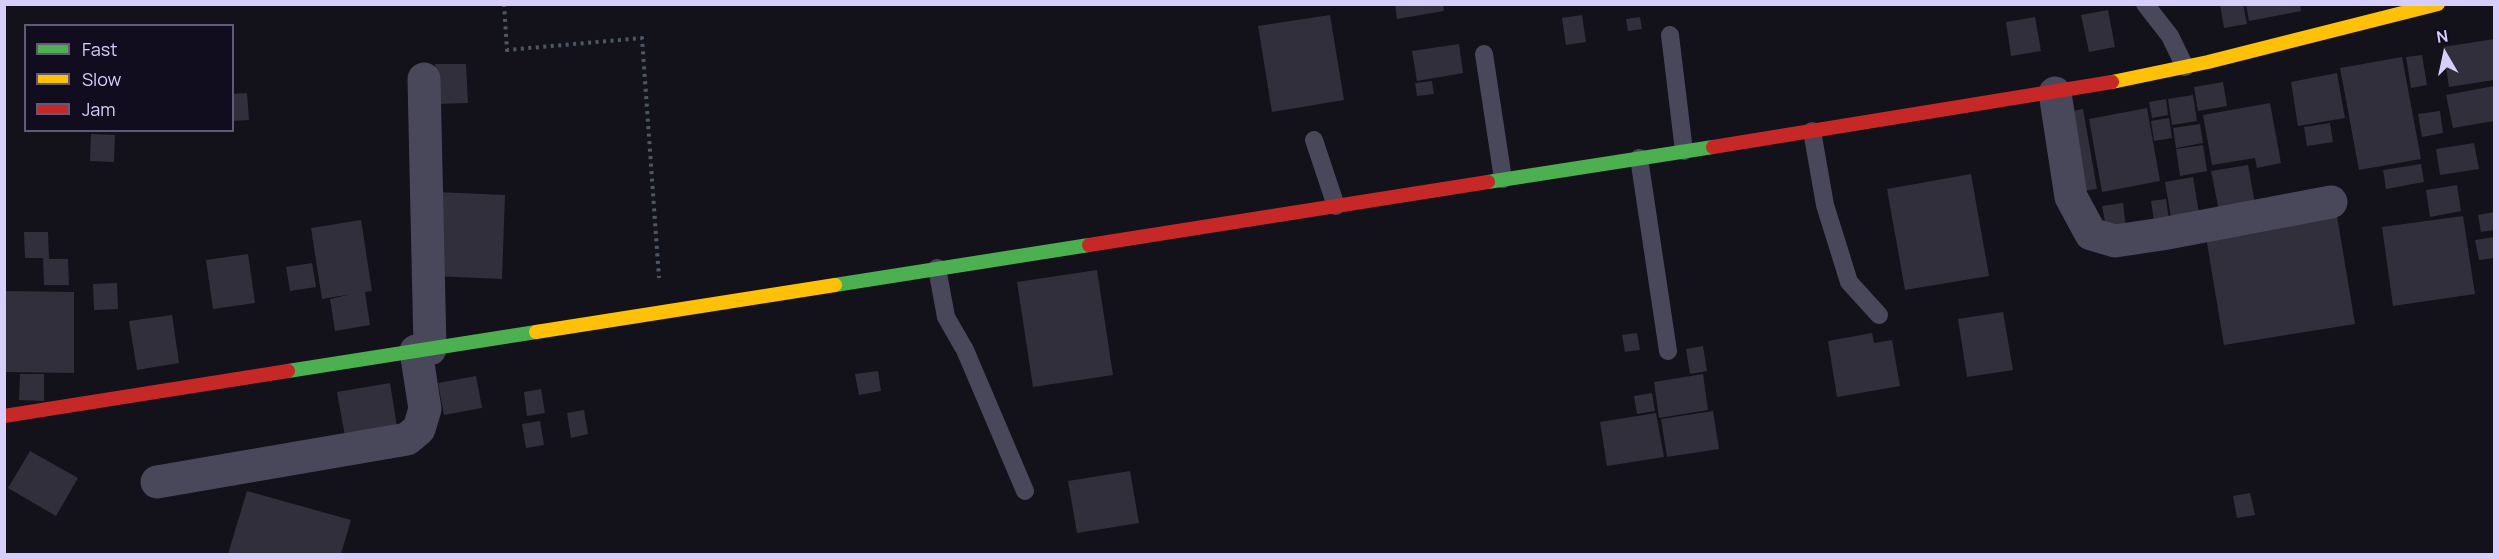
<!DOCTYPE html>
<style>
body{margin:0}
#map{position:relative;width:2499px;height:559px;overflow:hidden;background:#13111a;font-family:Manrope,sans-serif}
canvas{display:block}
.frame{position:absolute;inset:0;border:6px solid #d8cefb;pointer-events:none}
.legend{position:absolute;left:24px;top:24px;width:210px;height:108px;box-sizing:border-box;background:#120d1e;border:2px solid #615a76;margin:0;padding:8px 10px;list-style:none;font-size:18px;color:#d8cefb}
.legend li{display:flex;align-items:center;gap:12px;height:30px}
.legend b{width:30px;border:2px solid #615a76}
.north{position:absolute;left:2415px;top:24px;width:60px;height:60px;-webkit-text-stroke:4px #120d1e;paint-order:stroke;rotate:351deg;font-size:16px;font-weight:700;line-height:24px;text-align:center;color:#d8cefb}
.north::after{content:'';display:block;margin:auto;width:21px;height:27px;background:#d8cefb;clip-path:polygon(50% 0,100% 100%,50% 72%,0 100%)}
</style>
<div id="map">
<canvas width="2499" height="559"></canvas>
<div class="frame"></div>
<ul class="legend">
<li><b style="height:8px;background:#4caf50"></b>Fast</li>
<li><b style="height:8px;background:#ffc107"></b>Slow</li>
<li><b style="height:8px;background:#c62828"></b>Jam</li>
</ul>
<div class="north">N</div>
</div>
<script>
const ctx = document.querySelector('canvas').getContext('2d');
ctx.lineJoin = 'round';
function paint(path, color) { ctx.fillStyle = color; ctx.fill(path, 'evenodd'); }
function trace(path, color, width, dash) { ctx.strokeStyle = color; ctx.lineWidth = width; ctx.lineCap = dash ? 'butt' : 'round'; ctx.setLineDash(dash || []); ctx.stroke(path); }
paint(new Path2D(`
 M1395,4H1443L1444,11L1397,19Z
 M2220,4H2243L2247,24L2224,28Z
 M2246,4H2300L2301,11L2249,21Z
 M2108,10L2115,47L2089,52L2081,15Z
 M1330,15L1344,100L1272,112L1258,26Z
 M1582,15L1586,42L1566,45L1562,18Z
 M1640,17L1642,29L1628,31L1626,19Z
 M2035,17L2041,51L2011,56L2006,22Z
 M2494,39V80L2449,87L2443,47Z
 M1459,44L1463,73L1417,81L1412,51Z
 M2422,55L2427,85L2411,88L2406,57Z
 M2402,57L2421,159L2359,170L2340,68Z
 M435,64H466L468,103L436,104Z
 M2337,73L2345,118L2298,126L2291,82Z
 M1432,81L1434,94L1417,96L1415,83Z
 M2223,82L2227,106L2198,111L2194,87Z
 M2494,86V121L2453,128L2446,95Z
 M247,93L249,120L232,121V94Z
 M2193,95L2197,121L2172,125L2168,99Z
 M2166,99L2168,115L2152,118L2149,102Z
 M2270,103L2281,163L2257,168L2255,158L2212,165L2203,115Z
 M2147,108L2160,181L2102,192L2089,119Z
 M2083,109L2097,189L2076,192L2062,113Z
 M2440,111L2443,133L2422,137L2418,114Z
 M2169,118L2172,138L2154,141L2151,121Z
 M2330,123L2333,142L2307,146L2304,127Z
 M2200,124L2203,143L2176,148L2173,128Z
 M91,134L115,135L114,162L90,161Z
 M2474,143L2479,169L2440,175L2436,149Z
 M2203,145L2207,171L2180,176L2176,149Z
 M2421,164L2424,182L2386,189L2383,170Z
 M2248,165L2255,204L2219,211L2211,171Z
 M1971,174L1989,276L1905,290L1887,189Z
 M2193,177L2199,213L2171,218L2165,182Z
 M2457,185L2461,211L2430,217L2426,190Z
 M436,192L505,195L502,279L433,276Z
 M2166,199L2169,219L2154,221L2151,201Z
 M2123,203L2126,228L2107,231L2102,206Z
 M2494,212V230L2481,232L2478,215Z
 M2337,216L2355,324L2224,345L2206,237Z
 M2463,216L2475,294L2393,306L2382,227Z
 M361,220L372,291L365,292L370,325L335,331L330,299L352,294L322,299L311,228Z
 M24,232H48L49,259H68L69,285H44L43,258H25Z
 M2494,237V258L2479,260L2475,240Z
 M248,254L255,303L213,309L206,260Z
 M312,263L316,287L290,291L286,267Z
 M1097,270L1113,375L1033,387L1017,282Z
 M117,283L118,309L94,310L93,284Z
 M5,291L74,292V373L5,372Z
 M2003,312L2013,370L1967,377L1958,319Z
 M172,315L179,363L137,370L129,321Z
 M1637,333L1640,350L1625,352L1622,335Z
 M1872,333L1874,343L1892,340L1900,386L1837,397L1828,341Z
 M1703,346L1707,371L1690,374L1686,349Z
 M878,371L881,391L859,395L855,374Z
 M20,374H44V401L19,400Z
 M1703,374L1708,410L1659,418L1654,382Z
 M476,376L482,408L444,415L438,383Z
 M390,383L398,433L346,442L337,392Z
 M541,389L545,413L527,416L524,392Z
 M1652,393L1655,411L1637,414L1634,396Z
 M584,410L588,434L571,438L567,413Z
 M1713,411L1719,449L1667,457L1661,419Z
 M1656,413L1664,457L1607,466L1600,422Z
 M540,421L544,445L526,448L522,424Z
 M30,451L78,478L56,516L8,488Z
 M1130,471L1139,523L1077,533L1068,481Z
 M247,491L351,520L341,554H228Z
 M2250,493L2255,515L2237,518L2233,496Z`), '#322f3c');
trace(new Path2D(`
 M504,4L507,50L642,38L659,278`), '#4e5865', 4, [3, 4.5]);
trace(new Path2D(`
 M2145,4L2170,36L2185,67
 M1670,35L1684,151
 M1484,54L1503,179
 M1812,131L1825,205L1849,282L1879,315
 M1314,140L1336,206
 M1639,158L1668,351
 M937,268L946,317L965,350L1025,491`), '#49475a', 18);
trace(new Path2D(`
 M424,79L430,349
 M2055,93L2071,197L2091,234L2115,241L2162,234L2331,202
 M157,482L407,439L419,429L425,409L416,351`), '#49475a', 33);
trace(new Path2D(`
 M1488,182L1713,147
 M835,285L1089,245
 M288,371L536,332`), '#4caf50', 14);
trace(new Path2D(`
 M2112,82L2208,62L2438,4
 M536,332L835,285`), '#ffc107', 14);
trace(new Path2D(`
 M1713,147L2112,82
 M1089,245L1488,182
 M4,416L288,371`), '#c62828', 14);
</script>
